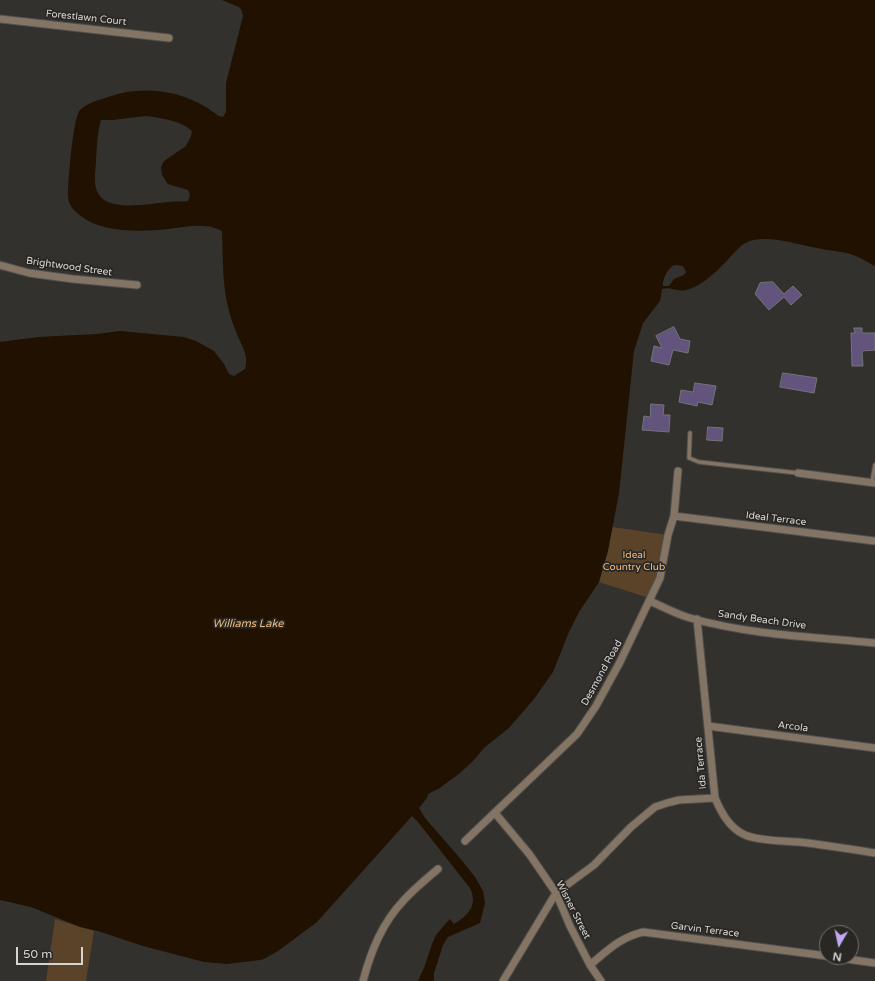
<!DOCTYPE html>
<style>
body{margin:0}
#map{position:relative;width:875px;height:981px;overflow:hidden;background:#33312e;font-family:"Varela Round",sans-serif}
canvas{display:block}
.north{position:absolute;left:819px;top:925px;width:40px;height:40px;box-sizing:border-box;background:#292724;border:1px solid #6f6d6a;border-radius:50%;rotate:189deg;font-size:11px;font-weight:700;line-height:16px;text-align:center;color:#d7d5d3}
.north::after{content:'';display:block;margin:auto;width:14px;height:18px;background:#c1a8f3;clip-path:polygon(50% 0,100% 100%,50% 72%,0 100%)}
.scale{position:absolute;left:16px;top:947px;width:67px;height:18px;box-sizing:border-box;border:2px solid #d7d5d3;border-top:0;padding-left:5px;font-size:12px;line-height:14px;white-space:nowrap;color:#d7d5d3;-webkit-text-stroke:3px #292724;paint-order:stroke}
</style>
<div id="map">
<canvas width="875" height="981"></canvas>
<div class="north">N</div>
<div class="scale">50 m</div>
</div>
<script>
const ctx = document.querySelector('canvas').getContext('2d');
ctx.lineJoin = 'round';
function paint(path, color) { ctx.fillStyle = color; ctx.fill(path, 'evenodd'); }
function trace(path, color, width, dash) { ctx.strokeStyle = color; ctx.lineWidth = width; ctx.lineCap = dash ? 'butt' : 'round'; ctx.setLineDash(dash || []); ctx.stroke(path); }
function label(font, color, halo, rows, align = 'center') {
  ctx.font = font + ' "Varela Round",sans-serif'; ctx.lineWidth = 3.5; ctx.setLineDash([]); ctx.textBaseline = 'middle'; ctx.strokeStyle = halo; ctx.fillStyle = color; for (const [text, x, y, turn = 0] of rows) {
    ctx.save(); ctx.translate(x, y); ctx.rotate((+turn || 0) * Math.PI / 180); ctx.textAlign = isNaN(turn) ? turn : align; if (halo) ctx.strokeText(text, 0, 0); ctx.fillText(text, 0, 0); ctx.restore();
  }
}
paint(new Path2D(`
 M612,527L668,535L660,578L650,601L646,597L599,582Z
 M55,919L94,931L86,981H46Z`), '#5a4329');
paint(new Path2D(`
 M222,0H875V266C867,262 858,256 850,254C841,251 831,251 822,249C799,246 763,231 742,245C726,260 709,284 686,290C678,292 669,286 662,289L660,301L643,323L634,351L619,493L608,551L599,582L579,612L569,632L553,672L534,699L509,728L485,747L473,761L460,773L440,788L428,794L427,798L419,808L425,818L459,857L475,877L483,891L485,903L480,923L448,937L443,945L434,973V981H418L424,968L432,944L436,935L448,921L450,919L454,924C469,915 478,905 470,888L418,822L412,816L317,922L278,951L264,959L260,960L227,964L204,962L143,946L98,931L80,927L31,907L0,900V342L38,337L97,334L120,331L184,337L196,341L214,351L224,364L229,374L234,376L245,369C249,355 242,347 237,334C234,327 231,319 229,311C222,285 223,258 222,231C205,222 186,227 168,229C142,232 102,233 81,216C73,210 68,205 68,194C68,181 73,117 80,110C87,103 99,100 108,97C139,86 175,89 204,106C210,109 214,113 219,116L223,117L226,112V83L243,16L242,11L239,7ZM146,116C161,118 180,120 192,131L191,136L186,146L164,161L161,167L162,175L168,184L188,190L190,195L188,201C181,202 175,201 169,202C151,203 106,214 97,191C93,182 96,169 96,160C97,147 97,133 101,120H112ZM675,265L683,266L686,272L684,275L674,279L669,286H663C662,280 668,267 675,265Z`), '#201101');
const building = new Path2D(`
 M773,282L784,294L793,286L802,295L791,305L784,297L769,310L755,294L760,283Z
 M674,327L680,339L690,341L688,353L673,350L669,365L651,361L654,346L662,348L656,336Z
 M854,328H862V333H875V350L862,351L863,366H852L851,333H855Z
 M783,373L817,378L814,393L780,387Z
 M695,383L716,386L712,405L698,402L697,406L679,402L681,390L693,392Z
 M651,404L664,405L663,415H670L669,432L642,430L644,416L650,417Z
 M708,427L723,428L722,441L707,440Z`);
paint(building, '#62547d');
trace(building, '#747377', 1);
const service = new Path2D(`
 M690,433L689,458L699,462L798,473
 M872,482L875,465`);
const minor = new Path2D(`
 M0,19L169,38
 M0,265L29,273L73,279L137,285
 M798,473L875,483
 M674,516L875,541
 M650,601C663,607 676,614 690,618C750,635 813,637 875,643
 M697,619L715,798C721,812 729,828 745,835C758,841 784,841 799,842C825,845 850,849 875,853
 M708,726L875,748
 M495,813L530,855L556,893L570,926L590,965L601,981
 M465,841L577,734L596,706L620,662L660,578L668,535L674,516L678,471
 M832,957L875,963
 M590,965C608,950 619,938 643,932L827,956
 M363,981C371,951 382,923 404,900C414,889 426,879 438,869
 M503,981L556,893L594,865L631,827L655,807L667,803L679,800L715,798`);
trace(service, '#514f4c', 5.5);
trace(minor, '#514f4c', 9);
trace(service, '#837464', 3.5);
trace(minor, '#837464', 7);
label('10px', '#d7d5d3', '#292724', [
 ["Forestlawn Court",86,18,6],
 ["Brightwood Street",69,267,8],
 ["Ideal Terrace",776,519,7],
 ["Sandy Beach Drive",762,620,8],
 ["Desmond Road",602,673,-61],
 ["Arcola",793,727,7],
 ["Ida Terrace",701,763,-95],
 ["Wisner Street",573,910,63],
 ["Garvin Terrace",705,930,7]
]);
label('10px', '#f2bc81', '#292724', [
 ["Ideal",634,555],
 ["Country Club",634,567]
]);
label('italic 11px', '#efba7f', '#292724', [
 ["Williams Lake",248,624]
]);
</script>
